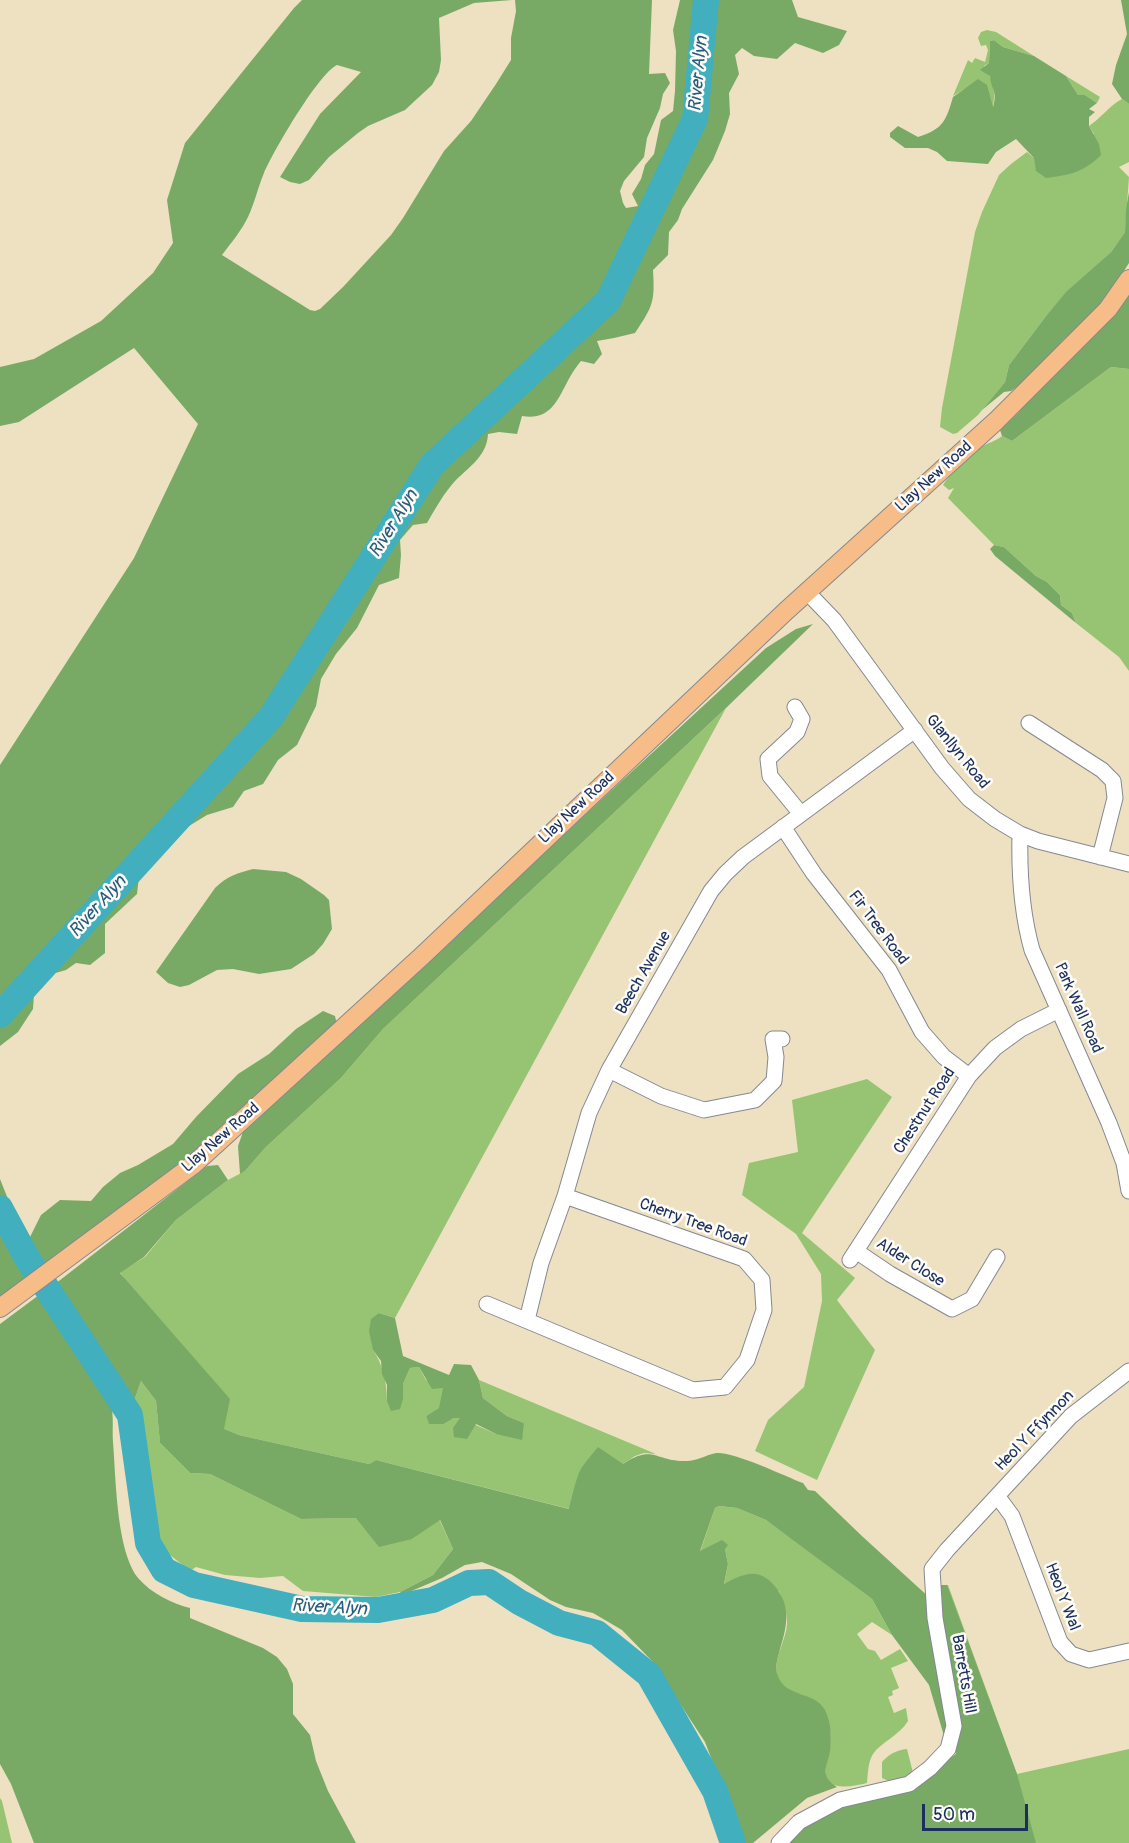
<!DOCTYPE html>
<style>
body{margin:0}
#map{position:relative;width:1129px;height:1843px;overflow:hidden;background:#ede1c1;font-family:Pangolin,sans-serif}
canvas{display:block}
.scale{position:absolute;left:922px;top:1804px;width:106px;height:27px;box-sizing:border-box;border:3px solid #1b2f5e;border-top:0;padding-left:8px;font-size:18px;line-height:21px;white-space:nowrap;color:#1b2f5e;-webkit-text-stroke:4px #fdfcf7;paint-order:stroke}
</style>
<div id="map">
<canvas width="1129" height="1843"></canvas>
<div class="scale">50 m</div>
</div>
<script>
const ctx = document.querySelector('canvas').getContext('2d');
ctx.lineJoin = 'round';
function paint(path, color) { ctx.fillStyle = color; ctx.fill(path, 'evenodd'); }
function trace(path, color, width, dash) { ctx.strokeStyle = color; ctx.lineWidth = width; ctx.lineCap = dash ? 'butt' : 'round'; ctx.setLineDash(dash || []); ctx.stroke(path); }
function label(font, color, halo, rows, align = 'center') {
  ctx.font = font + ' Pangolin,sans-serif'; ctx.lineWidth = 5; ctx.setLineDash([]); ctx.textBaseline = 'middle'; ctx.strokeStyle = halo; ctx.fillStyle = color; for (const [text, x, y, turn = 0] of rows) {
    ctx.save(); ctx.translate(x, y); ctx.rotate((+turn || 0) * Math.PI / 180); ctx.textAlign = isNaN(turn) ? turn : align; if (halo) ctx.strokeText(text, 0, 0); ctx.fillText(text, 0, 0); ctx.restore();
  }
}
paint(new Path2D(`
 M987,30L996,32L1034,56L1003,47L994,40L990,41L989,63L984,66C993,79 997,94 992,109L990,97L979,80L953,96L968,60L972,63L975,58L985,62L988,50L986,45L981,46L978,38L981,32Z
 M1066,76L1100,97L1097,103L1085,95H1078Z
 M1122,99L1129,104V162L1119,167L1129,177L1125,232L1111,252L1067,292L1046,316L1009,365L1005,382L978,415L957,433L953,434L940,427L942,408L975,232L982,212L999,175L1011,164L1027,152L1034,158L1094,134L1089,126C1101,118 1109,106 1122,99Z
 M1111,367L1129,369V671L1119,657L1076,623L1072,613L1061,605L1060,595L1047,582L1036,576L1004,547L994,545L948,498L954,488L949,490L943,485C950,474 969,454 981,447C988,443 996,441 1002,436L1012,441Z
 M726,708L395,1318L379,1313L373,1350C383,1364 387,1384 387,1401L403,1399V1384L410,1368L419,1367L426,1380L444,1388L440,1408L426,1416L429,1423L444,1424L454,1418H460L496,1434L524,1423L507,1416L483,1398L479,1380L656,1454L644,1453L635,1456L623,1464L581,1469C578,1483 571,1495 570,1509L376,1460L369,1464L239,1435L223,1429L120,1272L145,1257L176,1220L228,1180L245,1171L266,1147L341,1078L383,1029Z
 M867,1079L892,1097L802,1233L855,1278L837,1300L875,1350L817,1480L755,1451L768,1420L804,1387L822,1301L821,1274L796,1234L742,1195L749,1163L798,1152L792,1100Z
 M141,1381L156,1401L160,1443L190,1473L210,1474L301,1519L356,1518L412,1539L439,1519L453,1549L433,1575L400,1592L376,1597L303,1591L283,1576L260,1578L225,1575L196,1567L190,1571L160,1547L152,1515L148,1475L142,1466L133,1404Z
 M719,1506L737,1508L766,1520L791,1538L872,1599L892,1635L872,1622L857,1634L868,1649L875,1651L881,1660L900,1649L908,1661L891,1668L899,1688L892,1691L893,1695L888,1697L894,1713L906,1708L908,1721C899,1736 881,1742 873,1754C868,1762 868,1773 867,1783C851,1787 821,1793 826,1765C827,1756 831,1748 831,1737C830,1726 826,1716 822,1706C810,1698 795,1694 784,1686C765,1670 787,1642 787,1623C787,1612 784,1602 779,1591L724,1585L728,1564L725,1549L700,1552L715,1508Z
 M936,1585H948L1017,1774L1129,1749V1843H784L910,1786L956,1754Z
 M907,1749L913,1773L893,1783L882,1778V1762C888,1755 896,1750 907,1749Z
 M0,1798L2,1801L12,1843H0Z`), '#97c473');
paint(new Path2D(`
 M302,0H512L474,3L439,18L441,60L439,72L432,85L405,110L368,126L358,133L329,157L309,180L300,184L290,182L280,177L320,114L361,72L337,65C318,74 273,152 264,173C258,187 255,202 248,217C242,230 231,243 222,255L310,310L315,311L320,309L343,287L391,235L403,218L444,151L471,121L496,84L511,60V38L516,11L515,0H652L649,74L665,73L670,83L663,94L660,108L647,138L644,157L624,181L620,191L623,203L626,208L638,206L632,194L641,179L645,165L654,154L661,120L673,111L675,91L676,51L673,30L680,0H792L798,17L847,31L839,45L823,53L795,43L777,59L754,56L742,48L735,55L739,74L729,93L730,114L725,131L713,160L682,209L678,220L669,232L668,255L653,270C655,302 653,306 635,333L614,338L597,341L602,354L594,364L581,361C577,366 573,371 570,377C558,398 552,421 522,416L517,434L499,432L488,434C487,459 464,469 450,487C441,498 434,511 427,523L413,525L400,540L401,555L399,578L379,585L357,628L336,654L321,679L316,706L297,745L278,760L263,784L244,791L233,807L207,815L166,840L140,868L137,894L105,924V953L90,965L76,963L66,970L45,976L34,994L33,1009L18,1032L0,1046V765L134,558L198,424L134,348L19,422L0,426V367L34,359L101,321L153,273L173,243L167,200L185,143L294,8Z
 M1121,0H1129V104L1122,99L1112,84L1116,65L1127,34Z
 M994,40L1003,47L1034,56L1066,76L1078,95H1085L1097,103L1089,109L1095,112L1089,117V126L1099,144L1101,155C1084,172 1070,175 1046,178L1036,171L1034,158L1016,139L996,152L988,164L947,161L937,152L928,148H905L890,137V133L898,126L918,137C943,129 946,121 953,97L978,79L987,85L993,107C998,91 991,90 990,76L980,70L989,63L990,41Z
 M1129,192V263L1117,282L1090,318L1063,340L1031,377L1011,391L1004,392L982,410L1005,382L1009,365L1046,316L1066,292L1111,252L1125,232L1126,209Z
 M1129,287V369L1111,367L1012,441L1002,436L1000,430L1019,412L1024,400Z
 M994,545L1004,547L1036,576L1047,582L1060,595L1061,605L1072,613L1076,623L995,556L990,549Z
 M813,624L726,708L383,1029L341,1078L266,1147L245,1171L240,1174L238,1146L244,1129L766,648L796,629Z
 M253,869L286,872L301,879L324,895L329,900L332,929L323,944L314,954L291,969L259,974L233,969L217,970L189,985L180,987L168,983L156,972L215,888C227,876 238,873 253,869Z
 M323,1011L335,1016L337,1025L193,1154L0,1299V1225L5,1228L11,1236L13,1223L0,1208V1179L16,1219L28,1241L41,1215L60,1200L91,1201L103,1187L120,1173L138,1165L173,1144L196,1117L238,1074L269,1054L296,1029Z
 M218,1165L228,1180L176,1220L144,1257L120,1273L230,1399L224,1429L239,1435L369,1464L376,1460L569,1509C571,1500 577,1474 582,1467C587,1460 593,1453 598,1447L623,1464C653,1444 655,1461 684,1461C696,1462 705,1455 716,1453C733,1451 785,1476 803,1483L808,1490L815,1491L863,1537L931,1599L950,1725L944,1736L929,1685L892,1635L872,1599L766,1520L737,1508L719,1506L715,1508L700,1551L722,1540L728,1545L725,1549L728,1564L724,1584C739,1576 755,1567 770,1581C792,1602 788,1624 780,1649C778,1658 774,1667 778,1676C785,1697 816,1692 825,1710C831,1722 832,1738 830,1751C827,1768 819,1775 837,1787L807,1798L753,1843H741L729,1805L705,1742L652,1661L622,1630L593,1613L566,1607L550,1600L511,1574L482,1562L465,1565L442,1578L402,1595L400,1592L433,1575L453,1549L440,1520L412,1539L379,1547L356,1518L301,1519L210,1474L190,1473L160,1443L156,1401L141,1381L133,1404L55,1284L207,1166Z
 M39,1295C51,1311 62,1327 74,1343C88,1361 104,1382 111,1405C114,1416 112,1430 113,1442C116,1477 116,1552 139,1579C151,1593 173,1604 190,1608V1618L263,1648L277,1657L287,1669L293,1684V1714L310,1735L316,1761L328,1791L356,1843H34L11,1784L0,1764V1324Z
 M379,1313L395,1318L403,1356L449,1375L454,1364L471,1365L479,1380L483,1398L507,1416L524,1423L522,1440L496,1434L476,1424L467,1439L454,1437L453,1428L460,1418H454L444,1424H429L426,1416L439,1408L443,1388L432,1389L419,1367L410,1368L403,1384V1399L400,1409L391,1411L387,1401V1385L382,1374L381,1361L373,1350L369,1331L371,1319Z
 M936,1585H947L1017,1774L1036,1843H784L800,1824L840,1800L910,1786L956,1754Z`), '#79aa65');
trace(new Path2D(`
 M0,1015L271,717L432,465L608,301L695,119L706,0
 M0,1208L27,1258L130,1415L148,1543L164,1570L194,1585L302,1609L378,1610L433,1600L469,1583L489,1582L519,1602L559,1623L597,1633L649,1675L715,1791L733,1843`), '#41afbd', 26);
const minor = new Path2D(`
 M807,592L834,620L942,768L969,799L995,819L1020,834L1038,841L1129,864
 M795,707L802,719L797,732L768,759L770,776L801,814
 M1029,723L1102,770L1113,781L1115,798L1100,857
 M783,827L814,874L889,970L922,1032L944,1057L969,1076
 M1020,834C1019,874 1021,911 1032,950L1109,1123L1124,1163L1129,1191
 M609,1070L661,1096L704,1110L755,1100L774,1081L776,1057L773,1039H782
 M856,1251L890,1274L952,1309L972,1299L997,1257
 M850,1260L969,1076L995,1048L1021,1029L1059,1010
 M487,1304L693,1390L725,1387L747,1360L764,1310L762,1280L744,1259L565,1196
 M527,1320L541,1263L565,1196L589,1113L609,1070L711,891L725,874L743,857L915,730
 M998,1497L1012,1516L1060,1642L1071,1654L1089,1660L1129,1651
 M779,1843L799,1822L840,1800L909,1784L930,1768L948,1749L954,1726L935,1618L932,1569L947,1550L1071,1416L1129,1371`);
const major = new Path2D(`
 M0,1308L193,1165L422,956L786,611L996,421L1108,309L1129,279`);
trace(minor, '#848890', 17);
trace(major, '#848890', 20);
trace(minor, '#fff', 15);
trace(major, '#f7bd88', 18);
label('16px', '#1b2f5e', '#fdfcf7', [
 ["Llay New Road",934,477,-42],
 ["Glanllyn Road",957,752,51],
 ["Llay New Road",577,808,-43],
 ["Fir Tree Road",878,928,53],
 ["Beech Avenue",644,973,-60],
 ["Park Wall Road",1078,1008,66],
 ["Chestnut Road",925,1111,-57],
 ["Llay New Road",221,1138,-41],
 ["Cherry Tree Road",693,1223,20],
 ["Alder Close",910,1263,32],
 ["Heol Y Ffynnon",1035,1431,-46],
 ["Heol Y Wal",1062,1597,69],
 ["Barretts Hill",963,1674,80]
]);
label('italic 18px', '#285c7f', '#fdfcf7', [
 ["River Alyn",699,74,-85],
 ["River Alyn",394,524,-58],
 ["River Alyn",98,907,-48],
 ["River Alyn",329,1608,3]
]);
</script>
